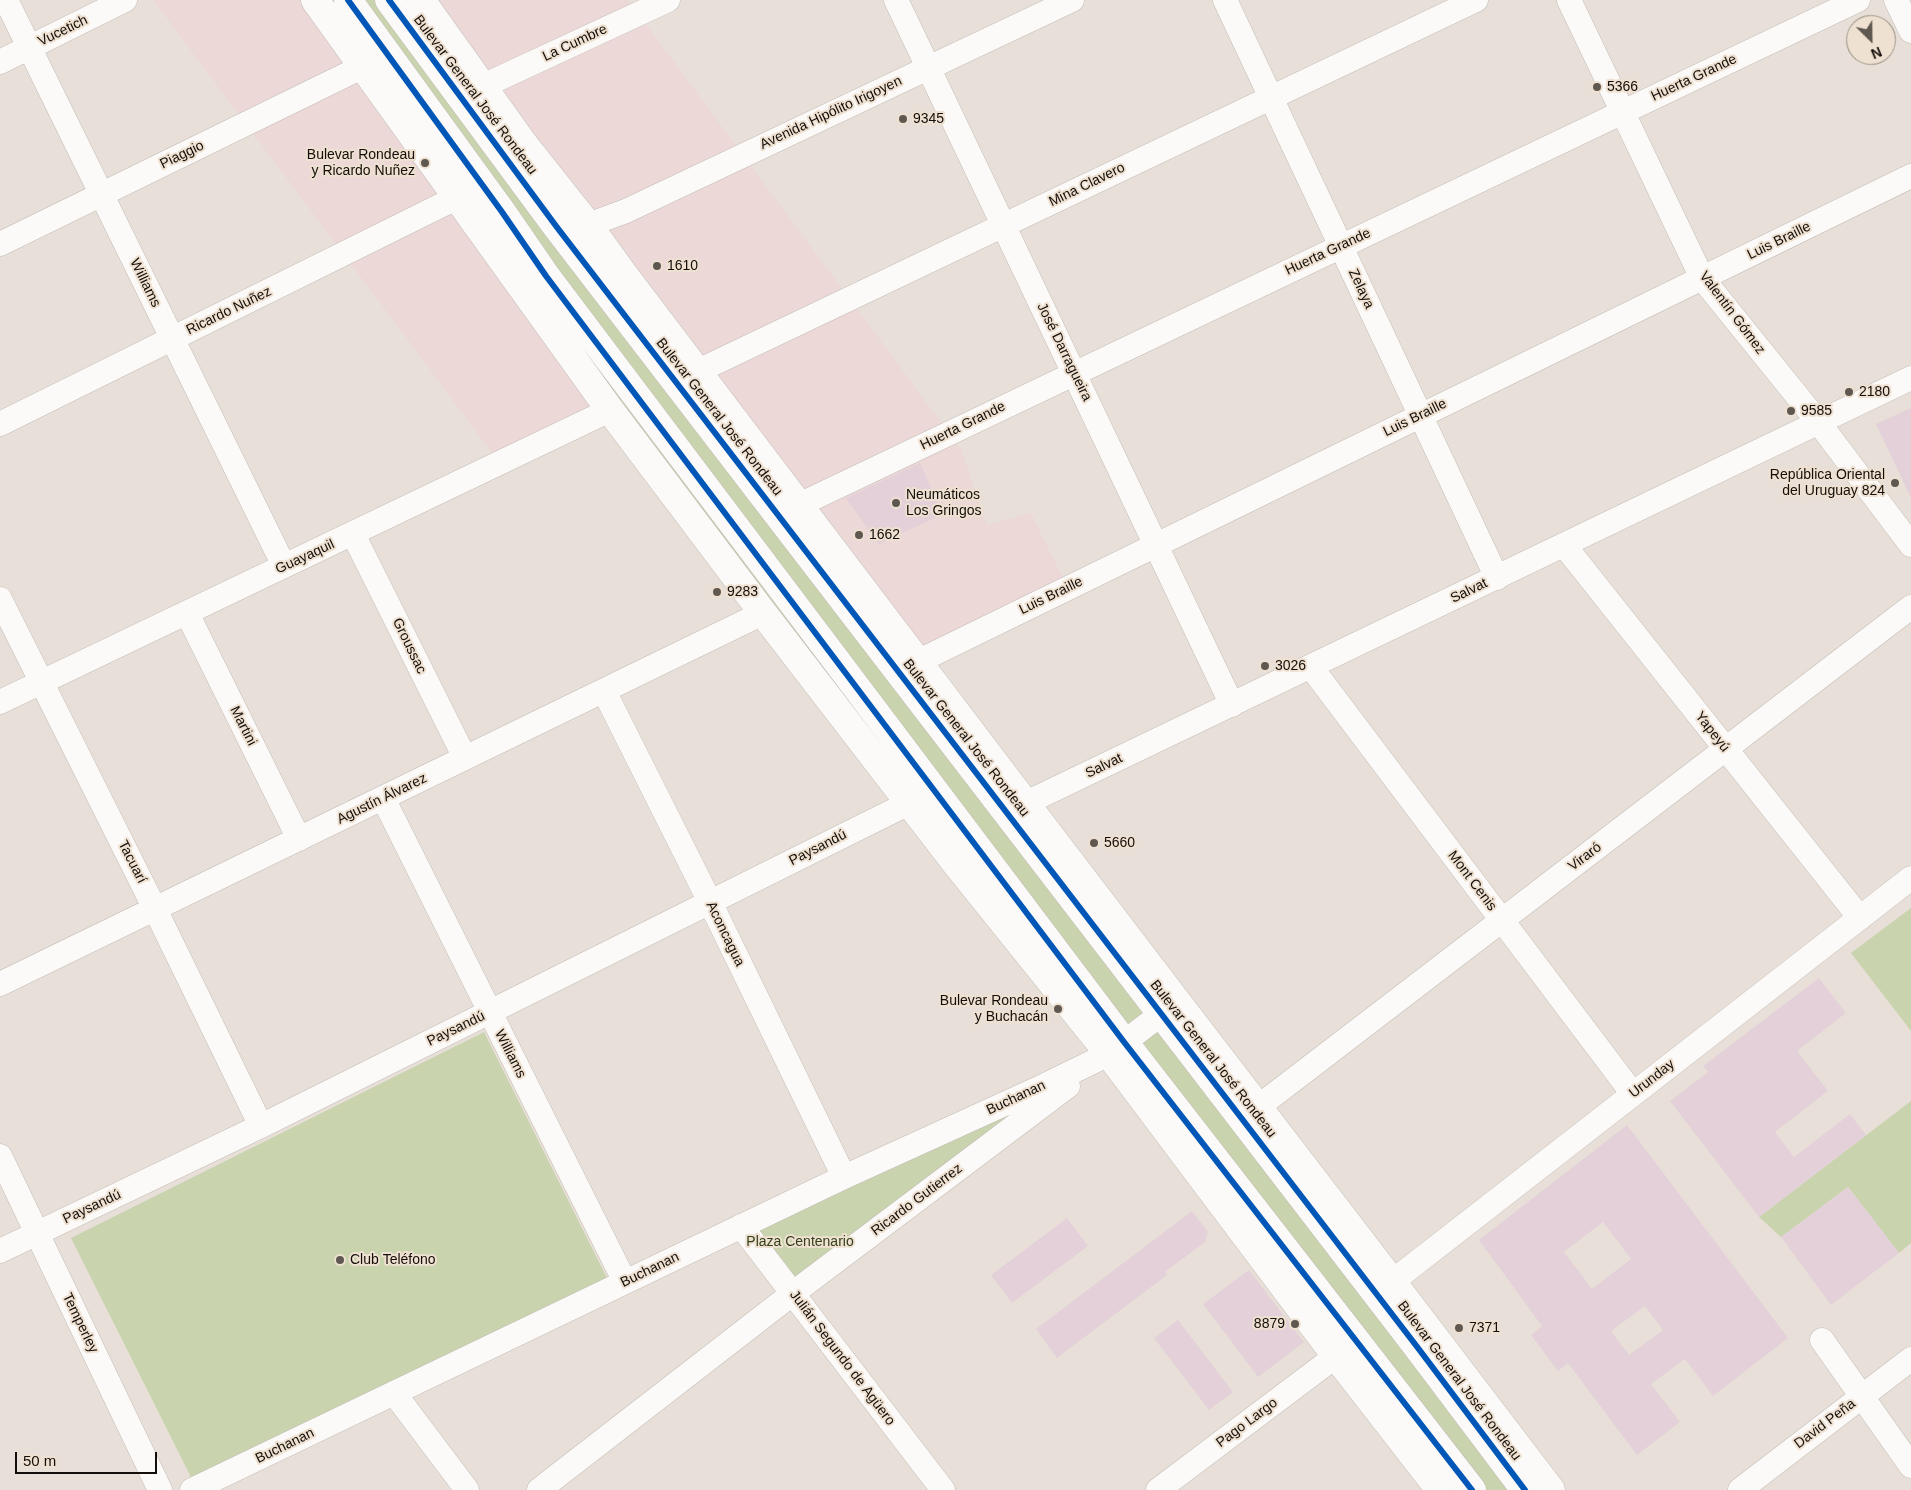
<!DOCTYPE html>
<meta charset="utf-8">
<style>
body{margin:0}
#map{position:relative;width:1911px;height:1490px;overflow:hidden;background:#e8e0d8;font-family:Arial,sans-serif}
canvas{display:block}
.north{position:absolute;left:1846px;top:15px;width:50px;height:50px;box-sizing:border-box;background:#efe1d1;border:1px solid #978d81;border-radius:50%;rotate:157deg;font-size:14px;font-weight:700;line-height:20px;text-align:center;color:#130e09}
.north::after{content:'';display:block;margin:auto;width:18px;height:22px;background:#5e5851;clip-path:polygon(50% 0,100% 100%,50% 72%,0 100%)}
.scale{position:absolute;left:15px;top:1452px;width:142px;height:22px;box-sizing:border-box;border:2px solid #130e09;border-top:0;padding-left:6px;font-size:15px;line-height:18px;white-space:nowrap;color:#130e09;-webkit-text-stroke:4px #efe1d1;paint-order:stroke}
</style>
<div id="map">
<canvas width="1911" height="1490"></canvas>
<div class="north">N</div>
<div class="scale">50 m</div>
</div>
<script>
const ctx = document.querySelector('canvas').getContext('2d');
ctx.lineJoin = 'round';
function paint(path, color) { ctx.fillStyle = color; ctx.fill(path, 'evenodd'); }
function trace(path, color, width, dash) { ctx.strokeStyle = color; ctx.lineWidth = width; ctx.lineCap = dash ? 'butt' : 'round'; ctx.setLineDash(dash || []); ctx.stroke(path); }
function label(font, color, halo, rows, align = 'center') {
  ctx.font = font + ' Arial,sans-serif'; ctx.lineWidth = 4; ctx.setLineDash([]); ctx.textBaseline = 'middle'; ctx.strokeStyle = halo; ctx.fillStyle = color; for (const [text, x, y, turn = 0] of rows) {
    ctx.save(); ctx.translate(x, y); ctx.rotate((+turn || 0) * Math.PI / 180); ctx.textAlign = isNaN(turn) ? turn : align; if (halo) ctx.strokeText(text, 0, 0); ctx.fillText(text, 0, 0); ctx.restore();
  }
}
paint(new Path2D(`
 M153,0H628L961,449L987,525L1031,513L1068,588L835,706L610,410L500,463Z`), '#ebd8d7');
paint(new Path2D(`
 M315,0H421L1551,1490H1440Z
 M1911,908V1031L1851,953Z
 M484,1032L609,1282L194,1483L71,1238Z
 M1911,1101V1243L1899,1253L1848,1187L1781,1237L1759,1217Z
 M1007,1116L794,1286L750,1229Z`), '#c9d3ae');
paint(new Path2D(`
 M1911,408V498L1876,424Z
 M920,463L943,514L879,544L846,498Z
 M1819,978L1846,1013L1797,1051L1828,1091L1775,1132L1794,1157L1850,1114L1866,1135L1759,1217L1670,1101L1708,1072L1703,1066Z
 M1627,1125L1788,1338L1713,1396L1685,1359L1651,1384L1680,1422L1637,1455L1568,1363L1558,1371L1531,1335L1542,1326L1479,1240ZM1603,1222L1631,1259L1592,1289L1564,1252ZM1645,1306L1663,1330L1629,1355L1611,1331Z
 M1848,1187L1899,1253L1831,1305L1781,1237Z
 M1192,1211L1208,1232L1205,1242L1165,1272L1167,1275L1057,1358L1036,1329Z
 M1067,1218L1088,1246L1012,1303L991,1275Z
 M1249,1270L1304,1342L1258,1377L1203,1304Z
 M1178,1320L1233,1392L1209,1410L1154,1338Z`), '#e3d0d9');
const minor = new Path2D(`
 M6,0L284,566
 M896,0L1232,705
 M1225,0L1497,578
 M1569,0L1702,278L1819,423L1911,545
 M1896,0L1911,31
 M0,62L125,0
 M483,86L668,0
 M588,225L626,211L1072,0
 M0,244L364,66
 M698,371L1476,0
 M0,424L458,197
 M799,505L1858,0
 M353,534L465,758
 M1564,545L1860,918
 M0,599L155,909L261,1126
 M187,613L299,839
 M919,661L1911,176
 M1311,667L1633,1094
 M604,691L710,902L844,1177
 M0,702L610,410
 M383,798L625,1282
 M1026,803L1911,378
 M0,984L763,613
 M1110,1053L1177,1002
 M1258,1107L1911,607
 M0,1156L160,1490
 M741,1226L943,1490
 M0,1251L261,1126L909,803
 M1393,1281L1911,878
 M1822,1340L1911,1466
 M394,1393L467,1490
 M192,1490L844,1177L1035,1090L1109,1054
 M539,1490L792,1294L1068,1086
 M1158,1490L1336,1356
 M1740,1490L1911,1359`);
const major = new Path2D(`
 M315,0L610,410L763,613L957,865L1109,1054L1336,1356L1440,1490
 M348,0L502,212L546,276L1124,1042L1472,1490
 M389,0L556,226L1418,1348L1525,1490
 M421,0L523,143L588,225L625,276C811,518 992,762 1178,1003C1302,1165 1428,1327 1551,1490`);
trace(minor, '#c2bcb5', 25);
trace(major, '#c2bcb5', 29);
trace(minor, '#fcfaf9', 24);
trace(major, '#fcfaf9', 28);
trace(new Path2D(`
 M348,0L502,212L546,276L1124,1042L1472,1490
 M389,0L556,226L1418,1348L1525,1490`), '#0057b8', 6);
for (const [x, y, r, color] of [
 [1597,87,5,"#5e5851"],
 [903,119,5,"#5e5851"],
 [425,163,5,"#5e5851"],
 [657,266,5,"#5e5851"],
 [1849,392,5,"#5e5851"],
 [1791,411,5,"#5e5851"],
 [1895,483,5,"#5e5851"],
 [896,503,5,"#5e5851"],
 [859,535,5,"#5e5851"],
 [717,592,5,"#5e5851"],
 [1265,666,5,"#5e5851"],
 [1094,843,5,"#5e5851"],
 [1058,1009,5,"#5e5851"],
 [340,1260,5,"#5e5851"],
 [1295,1324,5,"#5e5851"],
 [1459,1328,5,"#5e5851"]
]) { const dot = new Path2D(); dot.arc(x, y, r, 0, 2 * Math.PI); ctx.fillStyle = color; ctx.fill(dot); trace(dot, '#efe1d1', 2); }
label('14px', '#130e09', '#efe1d1', [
 ["Vucetich",63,31,-26],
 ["La Cumbre",575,43,-25],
 ["Huerta Grande",1694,78,-25],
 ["Bulevar General José Rondeau",475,95,53],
 ["Avenida Hipólito Irigoyen",831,113,-25],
 ["Piaggio",182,155,-26],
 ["Mina Clavero",1087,185,-26],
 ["Luis Braille",1779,241,-26],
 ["Huerta Grande",1328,252,-25],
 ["Williams",145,283,64],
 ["Zelaya",1361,289,65],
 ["Ricardo Nuñez",229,311,-26],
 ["Valentín Gómez",1732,313,53],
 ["José Darragueira",1064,352,64],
 ["Bulevar General José Rondeau",719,417,52],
 ["Luis Braille",1415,418,-26],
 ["Huerta Grande",963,426,-26],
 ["Guayaquil",305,557,-25],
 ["Salvat",1469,591,-26],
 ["Luis Braille",1051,596,-26],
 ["Groussac",409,646,64],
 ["Martini",243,726,63],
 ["Yapeyú",1712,732,52],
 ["Bulevar General José Rondeau",966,738,52],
 ["Salvat",1104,766,-26],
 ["Agustín Álvarez",382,799,-26],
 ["Paysandú",818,848,-27],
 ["Viraró",1585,857,-37],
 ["Tacuarí",132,862,63],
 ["Mont Cenis",1472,881,53],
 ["Aconcagua",725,934,64],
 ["Paysandú",456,1029,-26],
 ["Williams",510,1054,63],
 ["Bulevar General José Rondeau",1213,1059,52],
 ["Urunday",1652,1079,-38],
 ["Buchanan",1016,1098,-25],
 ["Ricardo Gutierrez",917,1200,-37],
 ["Paysandú",92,1207,-25],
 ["Buchanan",650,1270,-26],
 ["Temperley",80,1323,64],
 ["Julián Segundo de Agüero",842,1358,53],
 ["Bulevar General José Rondeau",1459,1381,53],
 ["Pago Largo",1247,1423,-37],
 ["David Peña",1825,1424,-37],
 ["Buchanan",285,1446,-26]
]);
label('14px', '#130e09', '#efe1d1', [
 ["5366",1607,87],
 ["9345",913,119],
 ["Bulevar Rondeau",415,155,"right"],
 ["y Ricardo Nuñez",415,171,"right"],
 ["1610",667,266],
 ["2180",1859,392],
 ["9585",1801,411],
 ["República Oriental",1885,475,"right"],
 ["del Uruguay 824",1885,491,"right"],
 ["Neumáticos",906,495],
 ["Los Gringos",906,511],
 ["1662",869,535],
 ["9283",727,592],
 ["3026",1275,666],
 ["5660",1104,843],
 ["Bulevar Rondeau",1048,1001,"right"],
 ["y Buchacán",1048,1017,"right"],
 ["Club Teléfono",350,1260],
 ["8879",1285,1324,"right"],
 ["7371",1469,1328]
], 'left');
label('14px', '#33401a', '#efe1d1', [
 ["Plaza Centenario",800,1242]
]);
</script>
